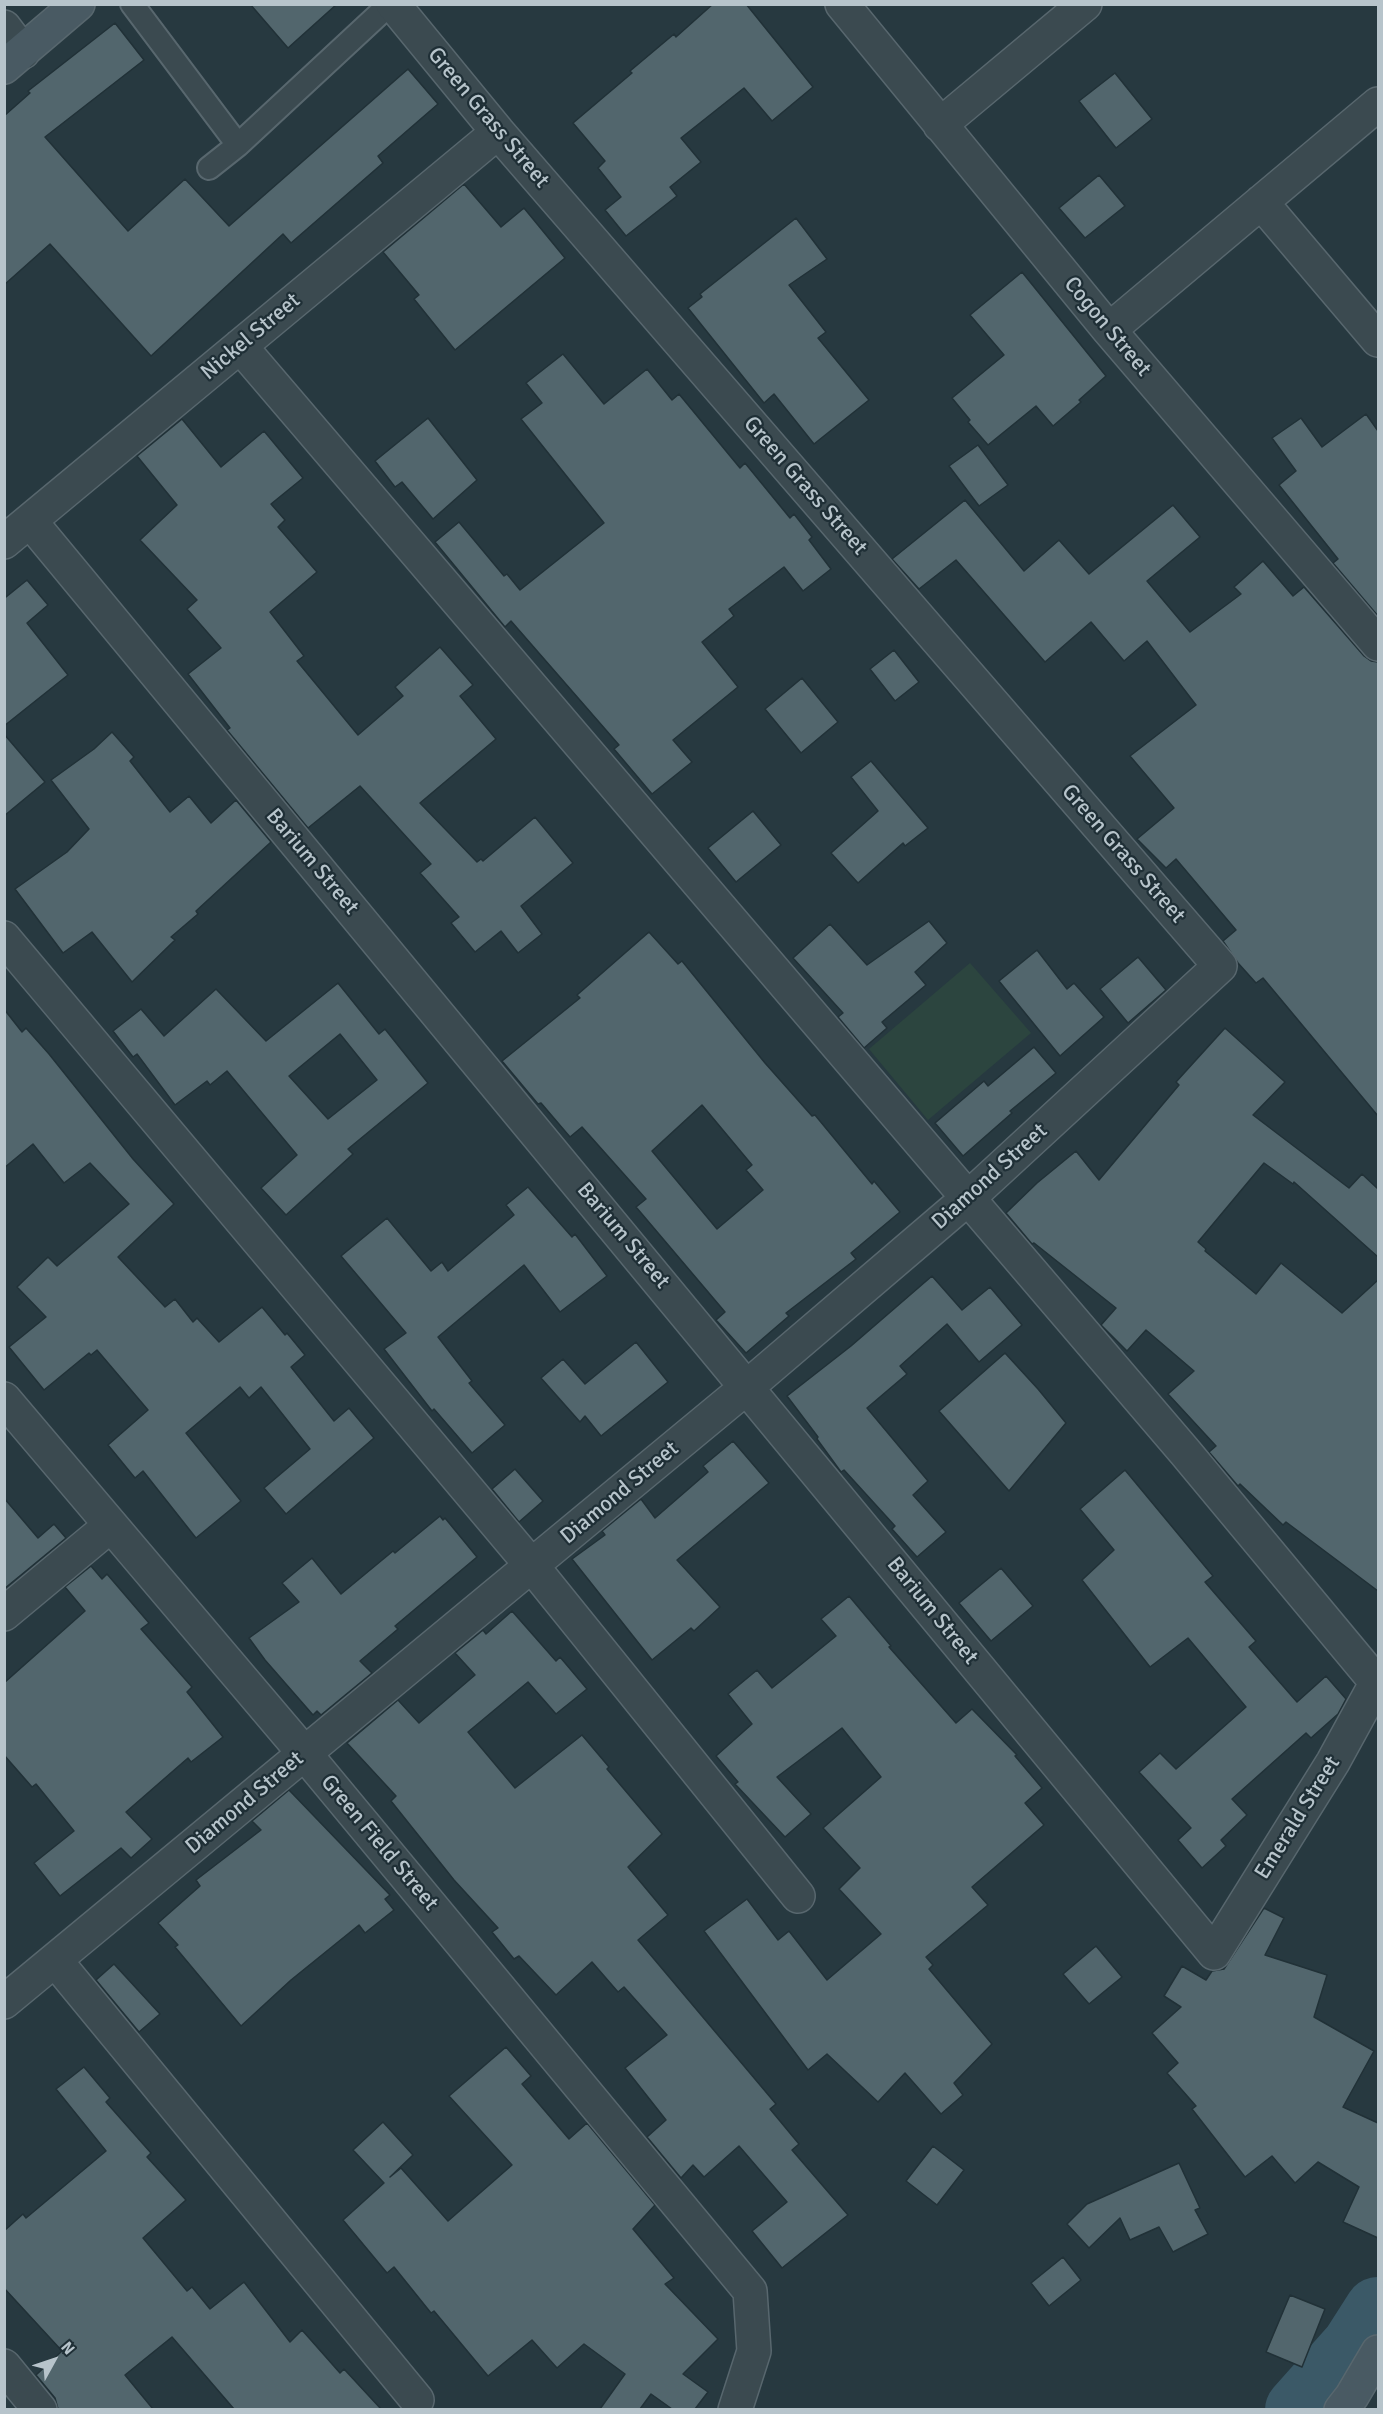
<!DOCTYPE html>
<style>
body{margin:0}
#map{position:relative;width:1383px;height:2414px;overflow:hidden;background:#273940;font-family:Signika,sans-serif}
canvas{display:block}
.frame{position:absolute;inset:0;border:6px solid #b7c4cb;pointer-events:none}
.north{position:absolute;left:24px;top:2330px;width:60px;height:60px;-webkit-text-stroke:4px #1f2f36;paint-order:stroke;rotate:50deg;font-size:16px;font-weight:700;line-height:24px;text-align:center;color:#b7c4cb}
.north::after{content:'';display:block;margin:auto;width:21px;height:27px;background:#b7c4cb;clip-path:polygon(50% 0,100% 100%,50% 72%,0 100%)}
</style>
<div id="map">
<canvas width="1383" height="2414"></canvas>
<div class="frame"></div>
<div class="north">N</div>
</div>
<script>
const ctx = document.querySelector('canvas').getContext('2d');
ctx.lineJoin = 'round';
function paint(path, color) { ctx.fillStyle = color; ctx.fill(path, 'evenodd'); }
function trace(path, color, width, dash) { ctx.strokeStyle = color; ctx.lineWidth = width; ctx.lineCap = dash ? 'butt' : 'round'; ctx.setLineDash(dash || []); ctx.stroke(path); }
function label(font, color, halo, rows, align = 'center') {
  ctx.font = font + ' Signika,sans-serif'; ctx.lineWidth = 4.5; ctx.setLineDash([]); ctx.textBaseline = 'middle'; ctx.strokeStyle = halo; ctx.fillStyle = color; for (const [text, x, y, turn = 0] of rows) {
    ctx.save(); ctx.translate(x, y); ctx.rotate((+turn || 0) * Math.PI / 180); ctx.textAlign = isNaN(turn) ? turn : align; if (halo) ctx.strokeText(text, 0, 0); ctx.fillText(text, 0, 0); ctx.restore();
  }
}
paint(new Path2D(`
 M970,963L1031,1033L928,1120L869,1049Z`), '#2c453f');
trace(new Path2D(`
 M1299,2410L1355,2347L1378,2311`), '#3b5967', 68);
const building = new Path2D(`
 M250,4H337L288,48Z
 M713,4H746L813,87L772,121L744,88L681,138L701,162L670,187L677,196L626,236L605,210L621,197L598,168L605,161L573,123L632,73L630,71L674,34L676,37Z
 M115,23L144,60L45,137L128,231L185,179L229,226L408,69L438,104L378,156L383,163L291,243L283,234L151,356L50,244L4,285V116L30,93L28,91Z
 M1115,73L1152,119L1116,148L1079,101Z
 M1099,175L1125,206L1085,238L1059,208Z
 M464,184L501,227L524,208L565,258L455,350L414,299L419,295L383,252Z
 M796,218L827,259L789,285L826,332L818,338L869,400L814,444L774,394L764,403L688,308L702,297L700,294Z
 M1022,272L1106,376L1079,400L1081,402L1053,426L1036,406L988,445L968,422L970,420L952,398L1004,355L970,315Z
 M563,354L604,404L647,369L672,400L679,394L740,468L745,463L790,518L794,514L812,537L809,540L831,569L803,591L784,567L729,609L734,616L702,642L738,687L673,740L692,762L652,794L614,749L619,745L511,621L505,627L435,542L459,522L504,576L507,574L520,590L604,523L521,419L542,403L526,383Z
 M1366,414L1378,431V616L1333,563L1338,559L1279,485L1296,471L1272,438L1301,418L1322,447Z
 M428,418L477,480L433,519L402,482L395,487L375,461Z
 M182,419L221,467L264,431L303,478L271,504L285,520L278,527L317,572L270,612L304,656L297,661L358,735L403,696L395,687L440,647L473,685L460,696L496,739L420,803L477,862L481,859L483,861L535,817L573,863L521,906L542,934L518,953L501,931L475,952L451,923L459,917L420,873L431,864L360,786L308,828L227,730L230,728L188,674L221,648L187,609L197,600L140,540L177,505L137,456Z
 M978,445L1008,485L979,506L949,466Z
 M965,500L1024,571L1059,540L1089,574L1173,505L1200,537L1147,581L1190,632L1241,594L1234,587L1263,561L1293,596L1304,587L1364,656L1371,661L1378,662V1116L1263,978L1256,983L1238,963L1223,941L1236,930L1176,859L1166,868L1137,839L1174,808L1130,756L1196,705L1147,641L1124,661L1091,622L1045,662L956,560L919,589L892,559Z
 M27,580L48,605L27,623L68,675L4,726V595L6,597Z
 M894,650L919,682L895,701L870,669Z
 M802,678L838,722L801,753L765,709Z
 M112,732L134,757L130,761L170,812L189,796L211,823L236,800L271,842L196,911L198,914L171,937L175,940L132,982L92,932L63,953L15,889L67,852L89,829L51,780L94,749Z
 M4,734L45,782L4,816Z
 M871,761L928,828L905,846L903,843L858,883L831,853L878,811L851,777Z
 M753,811L781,845L736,882L708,848Z
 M929,921L947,943L915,972L926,985L882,1022L887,1028L864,1048L838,1017L843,1013L793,958L830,924L867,965Z
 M649,932L678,964L682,961L765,1063L812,1116L815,1115L872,1184L874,1181L900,1212L851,1253L856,1259L786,1313L789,1316L746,1353L716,1320L725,1312L636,1207L646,1199L582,1127L570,1137L541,1103L538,1104L502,1061L580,998L577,995ZM702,1105L752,1165L746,1170L763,1190L717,1229L652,1151Z
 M1037,950L1067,989L1074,983L1104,1017L1060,1056L999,981Z
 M1138,957L1166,990L1128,1023L1100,989Z
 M338,983L379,1034L385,1029L428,1083L348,1149L353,1154L286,1215L261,1188L297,1155L227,1071L210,1085L207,1081L175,1105L137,1054L133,1057L113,1031L141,1009L164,1036L216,989L266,1041ZM340,1034L377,1080L328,1119L289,1076Z
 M4,1009L22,1032L26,1028L49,1054L133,1159L174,1204L118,1257L165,1307L175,1299L193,1322L197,1318L219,1342L262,1307L285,1335L287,1333L305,1355L291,1367L334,1421L349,1408L374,1438L286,1514L264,1488L310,1449L261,1387L249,1398L240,1387L186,1433L241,1501L196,1538L143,1471L135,1478L108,1445L148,1410L97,1350L91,1355L89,1353L44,1390L9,1347L46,1317L17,1287L48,1257L57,1266L129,1204L90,1163L64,1183L33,1144L4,1168Z
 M1225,1028L1285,1082L1253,1115L1349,1188L1362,1174L1378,1189V1257L1294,1182L1293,1184L1264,1163L1198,1242L1206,1249L1205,1251L1256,1294L1281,1263L1342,1313L1378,1280V1591L1286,1522L1283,1525L1240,1484L1238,1486L1209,1452L1216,1446L1168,1394L1194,1371L1146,1330L1127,1351L1101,1325L1116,1308L1034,1243L1032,1244L1006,1213L1037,1183L1076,1151L1099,1180L1179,1085L1176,1082Z
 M1034,1047L1056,1073L1010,1111L1012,1113L963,1156L935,1123L984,1081L988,1086Z
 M528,1187L572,1237L575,1234L607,1276L560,1312L524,1265L438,1337L472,1381L469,1383L505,1425L472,1453L434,1409L432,1411L384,1349L406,1333L341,1256L387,1218L431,1271L442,1262L448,1271L514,1215L506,1205Z
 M932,1276L962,1310L990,1287L1022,1325L979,1362L947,1324L900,1366L907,1374L867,1408L928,1481L913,1495L946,1532L917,1557L892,1529L895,1526L844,1470L841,1472L817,1439L818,1437L787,1396L851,1346Z
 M636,1342L668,1382L601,1436L585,1416L580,1422L541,1378L563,1359L585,1384Z
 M1005,1353L1038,1389L1066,1423L1009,1491L939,1411Z
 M733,1441L769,1483L677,1560L720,1607L694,1631L691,1628L652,1660L572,1559L605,1535L602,1531L641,1499L655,1518L708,1472L703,1466Z
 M515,1469L543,1501L519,1522L492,1489Z
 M1125,1470L1213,1576L1205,1582L1256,1641L1249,1647L1297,1702L1326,1676L1346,1699L1338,1714L1311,1738L1306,1733L1232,1799L1247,1815L1221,1840L1226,1846L1202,1868L1178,1840L1191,1828L1139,1772L1160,1753L1176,1769L1246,1707L1188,1638L1150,1667L1082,1580L1114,1550L1080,1509Z
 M4,1498L38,1538L54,1524L66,1538L4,1589Z
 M440,1516L443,1520L445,1518L477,1557L395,1626L398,1629L360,1661L372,1673L321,1715L317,1711L313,1715L265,1660L249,1638L299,1602L282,1583L312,1558L341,1594L393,1551L395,1553Z
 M91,1566L102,1579L107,1574L149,1623L141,1629L192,1687L187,1692L223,1737L191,1762L188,1758L126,1812L152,1839L131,1858L121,1848L60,1896L34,1863L74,1831L36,1784L32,1787L4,1755V1683L85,1611L65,1587Z
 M1001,1568L1033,1606L991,1641L959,1603Z
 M849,1596L891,1646L889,1647L956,1723L972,1709L1017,1755L1015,1756L1042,1788L1025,1803L1044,1825L972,1887L988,1905L926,1957L933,1965L929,1969L992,2044L954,2083L963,2095L941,2114L905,2073L878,2102L827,2054L808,2070L704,1931L747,1899L778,1940L789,1931L827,1980L881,1934L839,1889L860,1868L823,1828L881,1777L842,1728L777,1777L811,1814L785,1837L735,1784L738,1782L716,1756L752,1724L728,1694L757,1670L772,1688L836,1636L821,1619Z
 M512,1611L556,1661L560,1657L587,1689L556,1714L528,1682L468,1732L515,1788L582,1735L609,1767L607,1769L662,1834L628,1867L668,1915L638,1940L776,2104L770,2109L799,2144L792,2150L848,2215L782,2268L752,2231L787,2202L739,2146L704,2177L693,2165L681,2178L647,2137L666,2120L625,2068L667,2035L624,1987L618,1992L592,1962L556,1995L519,1956L514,1959L492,1932L498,1928L454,1880L391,1801L396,1796L347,1743L398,1700L419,1723L475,1675L455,1653L483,1630L486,1634Z
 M289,1790L390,1895L385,1899L394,1910L365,1933L359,1925L291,1980L241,2026L175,1947L178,1945L158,1923L200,1886L196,1880L261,1830L252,1821Z
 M1264,1908L1284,1918L1265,1955L1327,1975L1314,2017L1374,2051L1343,2107L1378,2123V2238L1343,2222L1359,2187L1318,2162L1295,2183L1272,2156L1245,2177L1192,2109L1196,2106L1167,2073L1178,2063L1152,2033L1181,2007L1164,1996L1182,1966L1206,1980L1212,1971L1224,1969Z
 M1096,1946L1122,1977L1089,2004L1063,1974Z
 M114,1964L160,2014L139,2032L96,1980Z
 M506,2047L531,2076L522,2084L569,2139L587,2123L655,2205L633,2229L674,2278L665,2284L718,2339L683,2374L708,2392L695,2409H672L651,2394L640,2409H600L625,2374L584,2344L557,2368L532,2340L488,2376L434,2311L431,2313L394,2267L387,2273L343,2220L384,2183L353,2150L383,2122L413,2155L390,2177L401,2168L448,2221L512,2165L449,2096Z
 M84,2067L110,2098L106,2102L151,2153L147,2157L186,2200L143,2238L187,2291L192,2287L210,2309L244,2282L290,2342L302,2330L340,2373L344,2369L381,2409H234L172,2337L125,2375L153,2409H58L55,2398L36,2375L62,2351L4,2288V2231L23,2214L26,2218L106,2151L56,2089Z
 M933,2146L964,2170L937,2205L906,2181Z
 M1179,2163L1200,2208L1195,2210L1208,2234L1173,2252L1159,2227L1130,2240L1120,2218L1089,2248L1067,2224L1087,2204Z
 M1063,2257L1081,2280L1049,2306L1031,2283Z
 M1290,2295L1325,2309L1302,2367L1266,2352Z`);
paint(building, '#52666d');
trace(building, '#213137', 1.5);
const lane = new Path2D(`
 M132,4L238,145
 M209,168L238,145L390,4`);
const street = new Path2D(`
 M842,4L1109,330L1378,644
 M4,27L23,52
 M940,125L1085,4
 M1261,202L1378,340
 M1109,330L1378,104
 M240,346L1185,1452L1377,1683
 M30,521L1214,1953L1333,1762L1378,1680
 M4,542L498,132
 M4,938L532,1566L798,1896
 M4,1399L305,1754L750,2291L754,2351L735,2410
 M4,1614L111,1525
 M55,1960L417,2400
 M4,2002L747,1387L967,1199L1220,966L498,132L393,4
 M4,2366L40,2410`);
const secondary = new Path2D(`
 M4,67L78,4
 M1341,2410L1352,2396L1378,2352`);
trace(lane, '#58676e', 26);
trace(street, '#58676e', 36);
trace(secondary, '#58676e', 36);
trace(lane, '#3b4a50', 22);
trace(street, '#3b4a50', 33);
trace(secondary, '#495a63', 33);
label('22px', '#b7c4cb', '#1f2f36', [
 ["Green Grass Street",488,118,50],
 ["Cogon Street",1107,327,50],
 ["Nickel Street",251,337,-40],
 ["Green Grass Street",805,486,49],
 ["Green Grass Street",1123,854,49],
 ["Barium Street",312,862,50],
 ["Diamond Street",990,1177,-42],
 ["Barium Street",623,1236,50],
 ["Diamond Street",620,1493,-40],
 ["Barium Street",932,1611,51],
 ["Diamond Street",245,1803,-40],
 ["Emerald Street",1298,1818,-58],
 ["Green Field Street",379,1843,50]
]);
</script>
